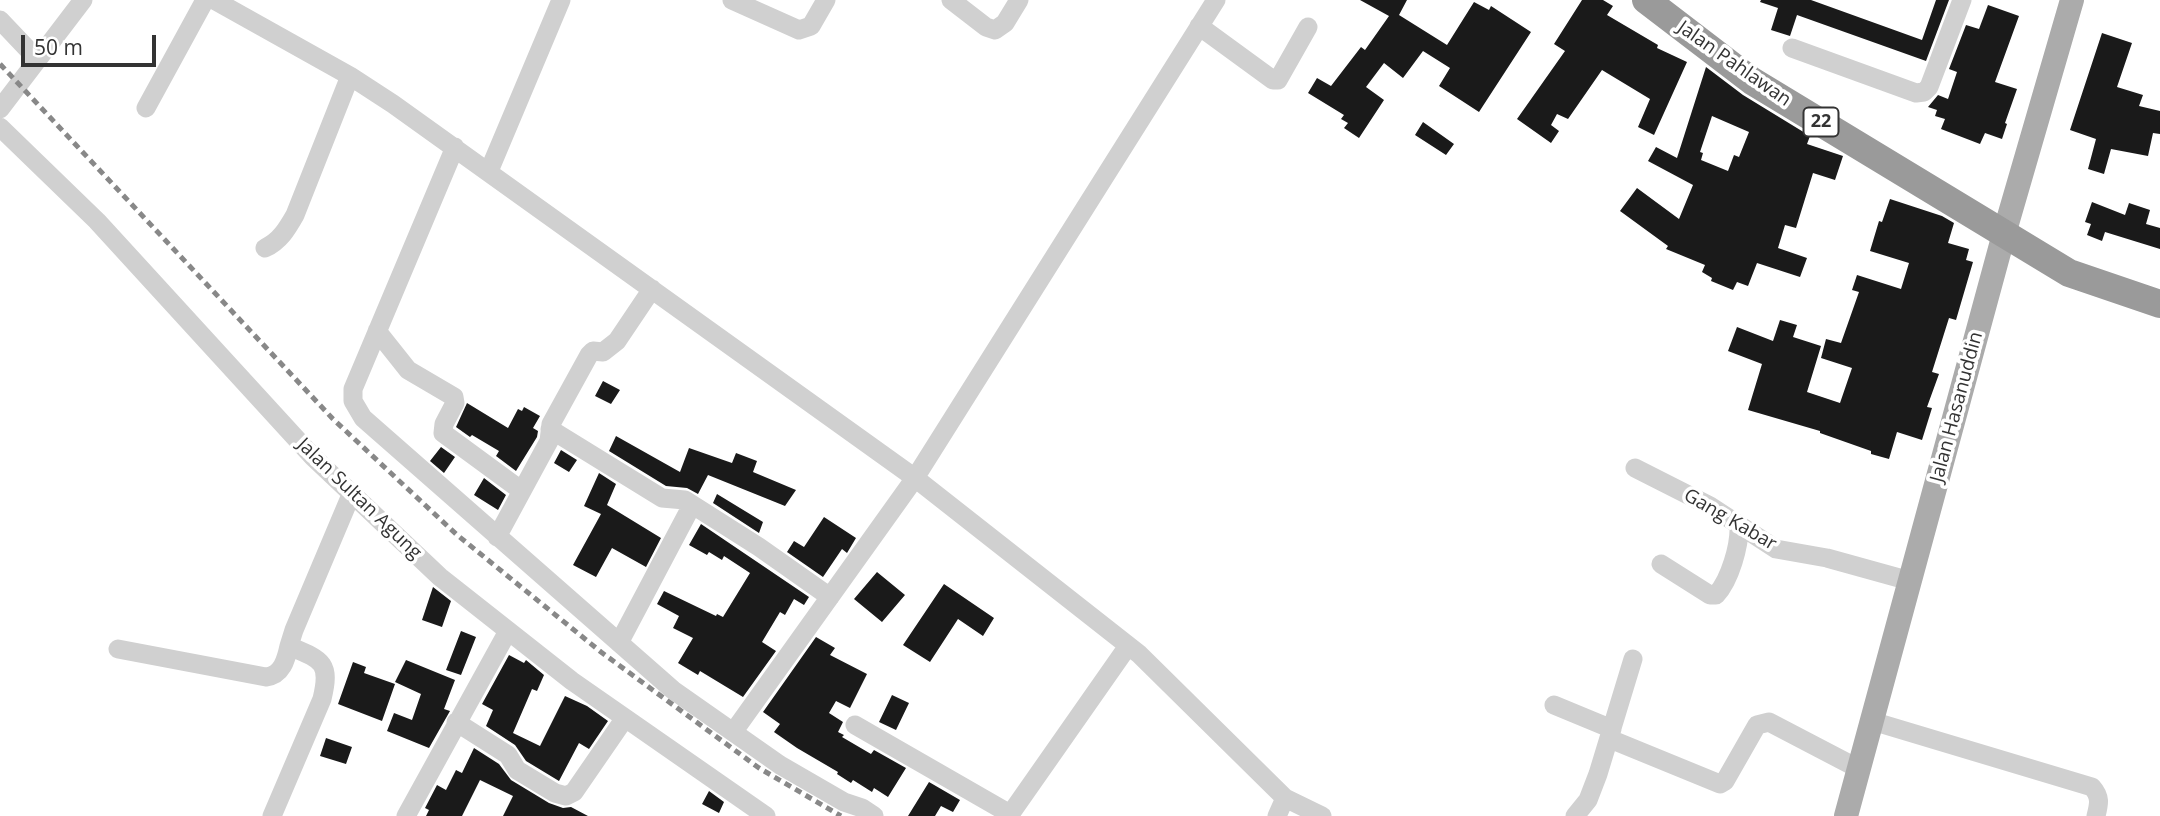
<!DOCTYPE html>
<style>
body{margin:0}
#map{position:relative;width:2160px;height:816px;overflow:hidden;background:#fff;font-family:"Open Sans",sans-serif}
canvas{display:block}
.scale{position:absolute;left:21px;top:35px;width:135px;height:32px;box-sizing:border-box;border:4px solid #333;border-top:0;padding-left:9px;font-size:21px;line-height:24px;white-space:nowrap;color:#333;-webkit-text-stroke:5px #fff;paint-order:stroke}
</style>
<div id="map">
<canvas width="2160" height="816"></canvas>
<div class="scale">50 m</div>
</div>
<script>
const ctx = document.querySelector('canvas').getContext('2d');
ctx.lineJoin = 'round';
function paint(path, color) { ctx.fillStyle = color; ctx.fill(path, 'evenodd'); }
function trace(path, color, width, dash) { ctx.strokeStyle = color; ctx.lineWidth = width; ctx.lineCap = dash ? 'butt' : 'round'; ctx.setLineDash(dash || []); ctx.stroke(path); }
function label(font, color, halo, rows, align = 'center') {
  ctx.font = font + ' "Open Sans",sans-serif'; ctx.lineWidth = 7; ctx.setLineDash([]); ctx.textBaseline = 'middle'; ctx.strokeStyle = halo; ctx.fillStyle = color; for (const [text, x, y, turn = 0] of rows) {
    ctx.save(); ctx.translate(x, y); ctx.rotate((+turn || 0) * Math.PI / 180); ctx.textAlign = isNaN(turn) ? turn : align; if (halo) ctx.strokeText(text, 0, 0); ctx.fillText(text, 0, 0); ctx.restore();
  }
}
paint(new Path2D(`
 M1360,0H1407L1399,15L1447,45L1474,2L1489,10L1491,6L1531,32L1479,112L1439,86L1450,68L1423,51L1403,78L1384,63L1366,87L1384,100L1359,138L1344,128L1348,123L1341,119L1344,115L1308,93L1317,78L1331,86L1361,47L1365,50L1389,16Z
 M1582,0H1603L1613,6L1607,15L1658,45L1657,48L1687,62L1654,135L1638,127L1650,99L1602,70L1568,119L1557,114L1551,125L1559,131L1551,143L1517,119L1565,51L1554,44Z
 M1761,0H1811L1922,40L1936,0H1949L1926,61L1797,15L1790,36L1771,30L1778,8L1760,2Z
 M1988,5L2019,16L1995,82L2017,89L2005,123L2007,124L2002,139L1985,133L1980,144L1941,129L1945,119L1935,116L1937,110L1928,107L1938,95L1948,99L1957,72L1949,69L1966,25L1979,29Z
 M2102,33L2132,43L2117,87L2143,95L2139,106L2160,111V134L2153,133L2148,156L2111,149L2104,174L2088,169L2096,139L2070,130Z
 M1706,67L1743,95L1810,136L1807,144L1843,156L1835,180L1813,173L1796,228L1785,225L1778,248L1807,258L1800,277L1757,263L1748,286L1737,282L1733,290L1711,281L1712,278L1702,272L1705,265L1666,249L1668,246L1620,211L1637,188L1679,219L1693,185L1648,161L1656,147L1677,158ZM1712,116L1749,132L1739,157L1734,155L1728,171L1701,160L1703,153L1700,152Z
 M1423,122L1454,144L1446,155L1415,135Z
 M1890,199L1942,216L1954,223L1948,243L1969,249L1966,260L1973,262L1956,320L1949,318L1932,372L1939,374L1927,407L1932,408L1922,440L1897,432L1889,459L1871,454V451L1820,433V431L1748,410L1762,364L1728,351L1737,327L1773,341L1780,320L1797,325L1793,337L1821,346L1807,392L1840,403L1852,368L1821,358L1826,339L1841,343L1859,292L1852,290L1857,275L1901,289L1909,263L1870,251L1879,221L1882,222Z
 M2092,202L2125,215L2129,203L2150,210L2146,224L2160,228V249L2105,232L2102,241L2087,235L2091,224L2085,222Z
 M603,381L620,390L611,404L595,396Z
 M467,403L508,428L518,409L522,411L524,407L540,416L533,428L538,431L537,437L516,471L496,456L499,451L472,435L470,437L456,427Z
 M616,436L680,472L689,448L732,463L736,453L757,461L753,472L796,490L785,506L708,475L698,494L687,488L666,486L609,451Z
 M441,447L455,457L444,473L430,461Z
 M561,450L577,460L569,472L554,463Z
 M599,473L616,484L607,505L661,538L646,567L612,548L596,577L573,565L601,514L584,506Z
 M484,478L506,495L498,510L474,495Z
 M717,494L763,522L759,533L713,503Z
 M824,517L856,538L847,553L842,549L823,577L787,552L794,541L804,547Z
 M701,524L809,597L804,605L794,599L785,615L780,612L762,642L776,651L743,697L700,671L698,675L678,663L693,638L673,628L679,616L657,604L664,591L716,616L717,614L723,617L750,573L724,556L722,560L709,552L707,555L689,545Z
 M877,572L905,595L882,622L854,599Z
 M944,584L994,618L983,636L958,619L930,662L903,645Z
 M433,587L451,601L442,627L422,620Z
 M461,631L476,637L461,675L446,670Z
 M816,637L835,648L830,655L867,674L850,708L836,701L829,713L843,722L838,732L844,735L842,737L871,754L874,750L906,768L888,797L874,788L872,792L853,780L851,783L837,774L838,772L797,748L774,732L780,724L763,712Z
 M509,655L524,663L526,660L544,675L537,691L532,689L513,733L540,746L565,696L587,706L608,721L589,749L579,743L559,781L526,761L515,745L486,726L493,710L482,704Z
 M406,660L455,680L444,709L450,711L429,748L387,731L394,713L412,720L421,694L395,682Z
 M353,662L366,667L364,673L395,684L382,721L338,704Z
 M892,695L909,703L896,730L879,722Z
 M326,738L352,747L346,764L320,756Z
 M474,748L499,764L511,780L549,803L563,808L571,807L588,816H503L513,796L480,780L462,816H426L429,810L425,808L437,785L446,790L456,770L462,773Z
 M929,782L960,800L953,812L941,806L935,816H908Z
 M709,791L724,802L719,813L702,804Z`), '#1a1a1a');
trace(new Path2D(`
 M214,0L350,76L393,104L915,478L1139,654L1285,798L1322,816
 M732,0L799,30L811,26L826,0
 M951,0L986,27L995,30L1005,23L1019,0
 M0,20L37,59
 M1199,26L1273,80H1278L1308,27
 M1792,48L1916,93L1924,92L1929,87L1962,0
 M146,108L205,0
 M0,109L83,0
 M0,127L97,221L313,457L440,577L572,681L766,816
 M455,147L353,389V401L363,418L673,690L780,765L844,802L862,808L874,816
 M489,171L561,0
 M265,248C280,241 287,229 295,215L350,76
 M377,331L408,370L454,397L455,403L444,424L443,433L522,491
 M550,429L662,498L685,500L759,547L830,597
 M1635,468L1710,506L1776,549L1827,558L1910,581
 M497,537L549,441L551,424L589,355L593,351L603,352L617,341L652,289
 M1661,564L1710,595H1716C1730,580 1740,545 1739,525
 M619,643L692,505
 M118,649L266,677C282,675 286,660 289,646
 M1554,705L1612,729
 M1872,721L2092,787C2101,797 2099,804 2096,816
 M456,722L508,755L517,770L555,793L566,796L574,792L625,718
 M855,725L1010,814
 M734,731L915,478L1216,0
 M1610,739L1720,784L1725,781L1757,725L1769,722L1859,769
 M272,816L322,699C331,662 322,660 289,646L294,630L351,495
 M406,816L508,631
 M1009,816L1128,646
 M1277,816L1285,798
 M1575,816L1588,800L1598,774L1633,659`), '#d0d0d0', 19);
trace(new Path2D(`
 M1846,816L2004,234L2072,0`), '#ababab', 24);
trace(new Path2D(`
 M1646,0L1752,81L2069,273L2160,304`), '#9a9a9a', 28);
trace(new Path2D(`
 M0,64L333,419L456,534L601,652L759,768L841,816`), '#888', 5, [7, 5]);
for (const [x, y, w] of [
 [1821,122,35]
]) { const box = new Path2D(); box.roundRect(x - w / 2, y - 14.5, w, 29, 5); ctx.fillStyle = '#fff'; ctx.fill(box); trace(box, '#333', 2); }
label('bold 18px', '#333', null, [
 ["22",1821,122]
]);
label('19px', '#333', '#fff', [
 ["Jalan Pahlawan",1734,64,35],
 ["Jalan Hasanuddin",1957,407,-75],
 ["Jalan Sultan Agung",359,499,44],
 ["Gang Kabar",1730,520,30]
]);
</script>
